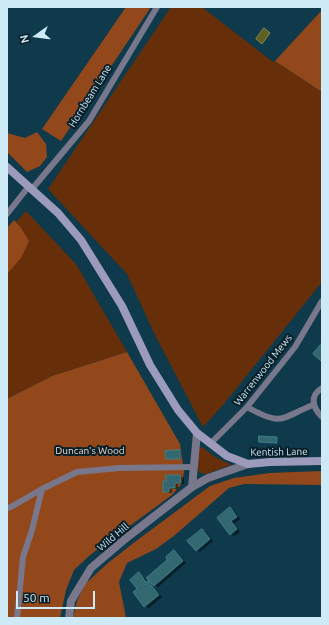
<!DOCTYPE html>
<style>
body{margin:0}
#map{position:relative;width:329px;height:625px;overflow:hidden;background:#0e3a4b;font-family:Ubuntu,sans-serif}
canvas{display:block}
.frame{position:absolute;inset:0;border:8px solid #ceeaf7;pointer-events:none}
.north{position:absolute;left:16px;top:16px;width:40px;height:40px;-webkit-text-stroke:3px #081f29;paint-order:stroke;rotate:256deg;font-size:11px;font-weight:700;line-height:16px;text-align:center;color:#ceeaf7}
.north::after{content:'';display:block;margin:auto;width:14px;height:18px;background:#ceeaf7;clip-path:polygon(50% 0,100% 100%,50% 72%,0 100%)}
.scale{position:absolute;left:16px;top:591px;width:79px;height:18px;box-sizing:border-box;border:2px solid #ceeaf7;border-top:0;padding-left:5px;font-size:12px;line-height:14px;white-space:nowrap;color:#ceeaf7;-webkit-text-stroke:3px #081f29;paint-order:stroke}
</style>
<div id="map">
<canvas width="329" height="625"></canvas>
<div class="frame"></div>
<div class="north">N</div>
<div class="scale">50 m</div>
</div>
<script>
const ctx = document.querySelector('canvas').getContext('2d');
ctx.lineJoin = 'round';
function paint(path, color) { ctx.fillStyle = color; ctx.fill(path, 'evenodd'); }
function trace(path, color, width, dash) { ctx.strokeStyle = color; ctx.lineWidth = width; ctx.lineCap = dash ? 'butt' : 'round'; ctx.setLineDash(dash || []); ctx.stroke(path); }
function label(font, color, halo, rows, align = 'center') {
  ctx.font = font + ' Ubuntu,sans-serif'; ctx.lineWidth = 4; ctx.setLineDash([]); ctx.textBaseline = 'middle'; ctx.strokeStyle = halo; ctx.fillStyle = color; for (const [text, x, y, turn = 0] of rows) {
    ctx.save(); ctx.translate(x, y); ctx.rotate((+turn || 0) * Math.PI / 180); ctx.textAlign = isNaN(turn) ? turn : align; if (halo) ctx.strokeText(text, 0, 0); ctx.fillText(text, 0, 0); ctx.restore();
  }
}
paint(new Path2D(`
 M171,7H202L273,62L275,61L322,92V282L223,405L203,427L154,333L127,274L48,189Z
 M26,211L76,264L127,352L52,376L7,399V232Z
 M202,447L215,457L230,464L231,465L206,474L200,473L197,468L199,448Z`), '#662e09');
paint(new Path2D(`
 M126,7H151L61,141L42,129Z
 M322,10V92L275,61Z
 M37,132L46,144L47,157L40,166L27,172L7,152V133L25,138Z
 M14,220L21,228L29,241L21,258L7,274V228Z
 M127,352L180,444L184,472L182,483L172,495L90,555L74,570L66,590L60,618H7V399L52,376Z
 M322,471V485L244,484L229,488L175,535L156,549L127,563L119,582L126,618H73L77,601L85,584L108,563L136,541L210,486L234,478L269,473Z`), '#93481b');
const water = new Path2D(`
 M264,28L270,33L262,44L256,39Z`);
paint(water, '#615f1d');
trace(water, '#82895e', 1);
paint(new Path2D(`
 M277,438L278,439V443L260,442Z
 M180,451L181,452V459L167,458Z
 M167,476H180L184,478V484H178V489H172V493H168L164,491L167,482Z
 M230,509L234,511L240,519L234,524L240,532L234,536L231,534Z
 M202,530L206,532L213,541L200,552L197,550Z
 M174,552L177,554L186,563L158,587L154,585Z
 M139,573L151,584L162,597L149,608L145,606L138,589Z`), '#0007');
const building = new Path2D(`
 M322,343V359L321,361L313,354Z
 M259,436L277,437V443L259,442Z
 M180,450V459H166L165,451Z
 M166,475H180L181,483H175V488H169V492H163V481H166Z
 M230,507L237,517L231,521L237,529L230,535L217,518Z
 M202,529L210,539L196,551L187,541Z
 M174,550L183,561L154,586L146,578L167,560L166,557Z
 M139,572L146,582L148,581L159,595L144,607L133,592L137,589L130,580Z`);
paint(building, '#336870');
trace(building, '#3d7f89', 1);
trace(new Path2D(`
 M32,189L89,121L157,7
 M7,214L29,186
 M322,388C309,396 313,408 322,417
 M247,407C283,427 280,418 313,405
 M210,444L247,407L295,347L322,301
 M7,508L11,507L42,489L77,472L119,468L193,467
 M17,618L23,557L32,530L42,489`), '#78778b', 6);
trace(new Path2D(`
 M192,487L197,433
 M69,618L71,601L80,586L91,568L125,539L192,487L208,478L248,464`), '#78778b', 8);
trace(new Path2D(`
 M7,167L58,213L81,240L122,306L150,365L178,410L197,433L227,456L248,464L270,462L322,461`), '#9d9bbb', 8);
label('10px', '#ceeaf7', '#081f29', [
 ["Hornbeam Lane",90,96,-58],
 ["Warrenwood Mews",263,370,-52],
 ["Kentish Lane",279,452,-1],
 ["Wild Hill",113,537,-40]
]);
label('10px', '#f0d6c9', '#081f29', [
 ["Duncan's Wood",90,451]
]);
</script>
